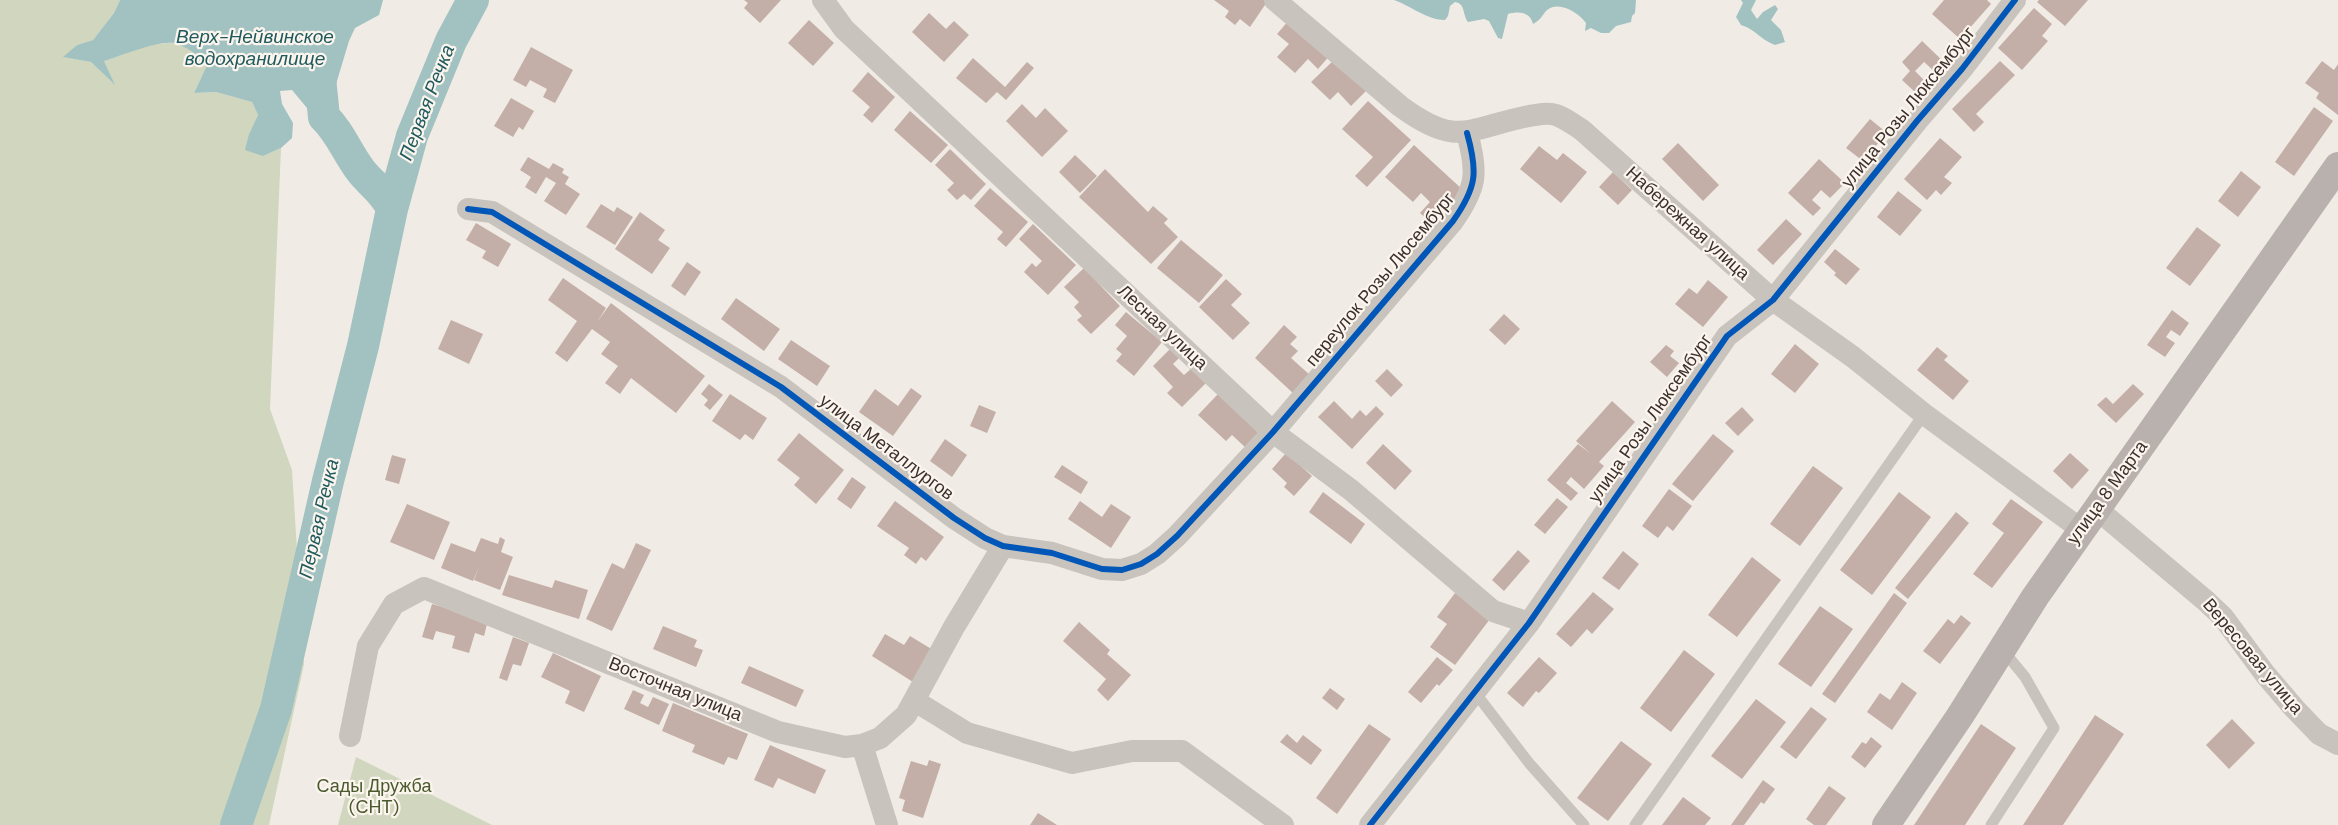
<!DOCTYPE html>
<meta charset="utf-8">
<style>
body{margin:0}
canvas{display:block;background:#f0ebe5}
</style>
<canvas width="2338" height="825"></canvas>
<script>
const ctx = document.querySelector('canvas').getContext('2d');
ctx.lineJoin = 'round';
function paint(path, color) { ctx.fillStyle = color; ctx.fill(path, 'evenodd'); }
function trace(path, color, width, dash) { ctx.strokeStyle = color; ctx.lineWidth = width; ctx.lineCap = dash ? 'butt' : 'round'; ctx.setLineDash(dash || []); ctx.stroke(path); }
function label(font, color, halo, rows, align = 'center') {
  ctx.font = font + ' "DM Sans",sans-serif'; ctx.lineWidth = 4.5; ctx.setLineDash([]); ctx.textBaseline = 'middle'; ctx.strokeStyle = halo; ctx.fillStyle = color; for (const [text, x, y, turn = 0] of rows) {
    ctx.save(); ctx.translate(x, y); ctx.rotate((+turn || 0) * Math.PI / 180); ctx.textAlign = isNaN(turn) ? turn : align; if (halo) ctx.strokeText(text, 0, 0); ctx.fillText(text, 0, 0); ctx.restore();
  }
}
paint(new Path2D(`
 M0,0H120L114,13L93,40L77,45L64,57L91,62L114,84L104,61C126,54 148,43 171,43C183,43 198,56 208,63L194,93L216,92L252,102L258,115L249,134L263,156L281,148L270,409L292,470L304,664L269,825H0Z
 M356,757L492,825H338Z`), '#d1d6bf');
paint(new Path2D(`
 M120,0H383L379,15L355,28L349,41L330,104L324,117L307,108L292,90L280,91L282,104L293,123L292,138L281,148L263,156L245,150L249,134L258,115L252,102L216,92L194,93L208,63C198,56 186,46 174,43C159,40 120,56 104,61L115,85L91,62L63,57L77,45L93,40L114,13Z
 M1394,0H1636L1635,13L1632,16L1631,22L1616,26L1609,33H1601L1591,28L1585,31L1586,23C1579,13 1559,0 1547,10C1541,16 1543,18 1533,24C1530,12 1519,11 1508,14L1502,39L1498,38L1489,21L1484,19L1468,22C1462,14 1466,4 1455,2L1450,6L1448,16L1445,20C1427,20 1411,6 1394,0Z
 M1741,0H1756L1751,10L1757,19L1763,12L1775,5L1778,9L1771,20L1781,30L1785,42L1775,45C1759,39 1757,30 1741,25L1736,17L1743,3Z`), '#a1c2c1');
trace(new Path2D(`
 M312,0L324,117C340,132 347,153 361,171C372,185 385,192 392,209
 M236,825L276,709L328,481L363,346L392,209L412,136L451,41L473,0`), '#a1c2c1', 32);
paint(new Path2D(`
 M744,0H781L760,23L744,8L748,3Z
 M1214,0H1264L1267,2L1250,27L1240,19L1235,25L1225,17L1229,11Z
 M1944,0H1987L1991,4L1960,39L1932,14Z
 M2039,0H2088L2065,26L2037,2Z
 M2034,8L2052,24L2042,36L2048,41L2022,70L1998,48Z
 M929,13L946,29L954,21L969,35L944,62L912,32Z
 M1290,19L1331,54L1318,69L1308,59L1295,73L1277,57L1289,44L1277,34Z
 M809,20L834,43L813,66L788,43Z
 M1922,41L1944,62L1934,71L1924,62L1915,71L1926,82L1916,93L1902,80L1910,71L1902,62Z
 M531,47L573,70L555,103L543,97L547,89L530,80L526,87L513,80Z
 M973,58L1005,87L1027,62L1034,68L1006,100L997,92L986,103L956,78Z
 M1335,59L1367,90L1351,106L1338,92L1330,100L1311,82Z
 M2000,61L2015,75L1976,114L1984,122L1974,132L1952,109Z
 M2322,61L2334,70L2338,64V115L2316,98L2319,93L2305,83Z
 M868,72L895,97L872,123L863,115L870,107L852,91Z
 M511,98L534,111L523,130L519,127L513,137L494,126Z
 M1368,101L1411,140L1367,187L1355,176L1373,157L1342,129Z
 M1022,104L1036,118L1045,108L1068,131L1042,157L1006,121Z
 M2314,107L2333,121L2294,176L2275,162Z
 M910,111L948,145L931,163L894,130Z
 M1870,119L1887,133L1863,161L1846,148Z
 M1940,138L1962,157L1944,177L1952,183L1941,195L1936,190L1927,200L1904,179Z
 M1678,143L1719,185L1703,201L1662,159Z
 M1414,145L1463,190L1432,224L1420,213L1430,202L1421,193L1413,202L1385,177Z
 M1539,146L1557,160L1563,153L1587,172L1561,203L1520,169Z
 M950,149L986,184L971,200L964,194L957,200L947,190L954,183L935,165Z
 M1075,155L1097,176L1080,193L1059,172Z
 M528,157L549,169L553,163L564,169L562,173L569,177L565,184L580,194L566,215L544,201L556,183L546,177L536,194L525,187L531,177L520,170Z
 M1819,159L1845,183L1830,198L1821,190L1812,200L1821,208L1813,216L1788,193Z
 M1105,169L1148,212L1153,206L1168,219L1164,223L1178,237L1151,264L1079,197Z
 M2241,171L2261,187L2238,217L2218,201Z
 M1613,172L1632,190L1618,205L1599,187Z
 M990,188L1028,222L1006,247L997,239L1003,232L974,206Z
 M1898,191L1922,210L1900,236L1877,217Z
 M601,204L614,212L617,207L633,217L615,245L586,227Z
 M640,212L665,230L658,240L670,248L652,274L615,249Z
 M1786,219L1802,234L1773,265L1757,250Z
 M476,223L511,244L498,267L482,258L486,251L466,240Z
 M1033,224L1076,265L1048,295L1024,272L1032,263L1036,267L1042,261L1019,239Z
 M2197,227L2221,245L2190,286L2166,268Z
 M1181,240L1223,275L1199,303L1157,268Z
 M1835,249L1860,269L1846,285L1834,275L1836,273L1824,262Z
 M687,262L701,272L685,296L671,286Z
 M1084,268L1120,306L1091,334L1077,320L1082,316L1074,307L1079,302L1064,287Z
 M563,278L606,308L597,322L611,303L705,376L676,413L631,378L620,394L605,383L618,366L601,354L610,342L592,329L567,362L555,353L577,321L548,300Z
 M1226,279L1242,294L1231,305L1250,323L1233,340L1199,307Z
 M1708,280L1728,297L1703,327L1675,304L1689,288L1697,294Z
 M736,298L780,329L764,351L721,319Z
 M2172,310L2189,323L2180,336L2171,330L2166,337L2175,343L2165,357L2147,345Z
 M1126,312L1162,342L1134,376L1116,361L1122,354L1116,349L1127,336L1115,325Z
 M1504,314L1520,329L1505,345L1489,330Z
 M451,320L483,334L469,364L438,349Z
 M1284,325L1297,337L1290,344L1298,351L1291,358L1311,376L1294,394L1255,358Z
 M791,340L830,366L817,386L778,359Z
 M1795,344L1819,364L1795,393L1771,374Z
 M1666,345L1674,351L1670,356L1679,363L1667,377L1650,362Z
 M1937,347L1948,356L1944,360L1969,381L1953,400L1917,370Z
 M1171,348L1180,357L1173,364L1184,375L1192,368L1207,382L1182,407L1167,393L1173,387L1153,366Z
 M1387,369L1403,385L1391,397L1375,381Z
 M709,384L723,395L710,410L704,405L708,400L701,394Z
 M2133,384L2144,394L2116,423L2097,405L2106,397L2113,404Z
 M911,388L922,396L893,436L859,412L875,389L898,406Z
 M1219,393L1261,432L1246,448L1232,435L1226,441L1198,415Z
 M730,394L767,418L753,440L745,434L740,440L712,421Z
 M1334,401L1352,419L1360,410L1366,416L1376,406L1384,414L1352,449L1318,417Z
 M1612,401L1635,422L1599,462L1604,466L1584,489L1571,477L1566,483L1578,493L1571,501L1547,480L1578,444L1591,454L1576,441Z
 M979,405L996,412L987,433L970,426Z
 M1742,407L1754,420L1738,436L1725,423Z
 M799,433L844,470L816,504L794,485L800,478L777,460Z
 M1713,434L1734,451L1693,501L1672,484Z
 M945,439L967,455L952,477L930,461Z
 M1383,444L1412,471L1395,490L1366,463Z
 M1286,453L1312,476L1294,496L1284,487L1287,483L1272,469Z
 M2070,453L2089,470L2072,489L2053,471Z
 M392,455L406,459L399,484L385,480Z
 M1062,465L1088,482L1081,494L1054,477Z
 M1813,466L1843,488L1800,546L1770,524Z
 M852,477L866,487L851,509L837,499Z
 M1669,489L1692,506L1673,531L1667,526L1658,538L1642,526Z
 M1323,492L1365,524L1351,544L1309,512Z
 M1899,492L1931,517L1872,595L1840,570Z
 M1557,498L1568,507L1545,534L1534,525Z
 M2011,499L2043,522L1992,588L1973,574L2004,533L1992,524Z
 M895,501L944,537L926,561L921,557L916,564L904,555L909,548L877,526Z
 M1080,501L1102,517L1111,504L1131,517L1111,548L1068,519Z
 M407,504L450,522L434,560L390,542Z
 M1956,512L1969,523L1908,599L1895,588Z
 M500,537L505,540L501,552L513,557L500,590L474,580L480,565L473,581L441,568L451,543L475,552L481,538L498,544Z
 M636,543L651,550L612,631L586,619L612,563L624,569Z
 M1518,550L1530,561L1504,591L1492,580Z
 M1623,551L1639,564L1619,590L1602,578Z
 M1752,557L1781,580L1737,637L1708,615Z
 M509,575L552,588L555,580L588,590L579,619L502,595Z
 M1593,592L1614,609L1592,634L1587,629L1571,647L1556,634Z
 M1455,593L1490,619L1455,665L1430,647L1447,624L1437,617Z
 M1894,593L1907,603L1835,703L1822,694Z
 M432,604L488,620L484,636L475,633L469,653L452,648L455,636L436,631L433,640L422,637Z
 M1820,606L1853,629L1811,687L1778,664Z
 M1961,615L1971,623L1940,664L1923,651L1948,619L1954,624Z
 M1079,622L1110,650L1107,654L1131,675L1108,701L1097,690L1106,679L1063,641Z
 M663,626L697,640L694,647L703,650L696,667L653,649Z
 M885,634L904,645L910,636L933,650L913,682L872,656Z
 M513,637L529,643L521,666L513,664L507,681L499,678Z
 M1684,650L1715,674L1671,732L1640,708Z
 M553,653L601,676L584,712L565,703L570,691L541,677Z
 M1437,657L1453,670L1439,686L1437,684L1421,703L1408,692Z
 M1539,657L1557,673L1539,693L1536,691L1523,707L1507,693Z
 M749,666L804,690L796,707L741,683Z
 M1902,682L1917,693L1892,730L1867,712L1880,693L1890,700Z
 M1330,688L1345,699L1337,710L1322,698Z
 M633,690L644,695L640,703L648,707L653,697L669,704L659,725L624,709Z
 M1756,699L1786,722L1742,779L1711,756Z
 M673,703L748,734L737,760L728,757L724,765L692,752L695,745L662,731Z
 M1811,707L1827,719L1796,759L1780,747Z
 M2095,715L2124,734L2063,825H2023Z
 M2232,719L2255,743L2229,769L2206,745Z
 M1369,724L1391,739L1337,814L1316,798Z
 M1981,724L2016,748L1965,825H1914Z
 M1287,734L1297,743L1303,735L1322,750L1311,765L1280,742Z
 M1871,737L1882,746L1865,768L1851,757L1862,742L1866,744Z
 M1621,741L1652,764L1608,821L1577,798Z
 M770,745L826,770L815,794L778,778L773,788L754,780Z
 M929,760L941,764L923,818L902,811L905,800L899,798L911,761L927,766Z
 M1763,780L1775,789L1764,804L1761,802L1744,825H1731Z
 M1829,786L1846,798L1826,825H1814L1806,819Z
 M1683,797L1711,818L1705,825H1662Z
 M1038,813L1057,825H1030Z`), '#c3afa7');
trace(new Path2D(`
 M1474,691L1529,763L1584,825
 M1635,825L1924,414
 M1991,825L2054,728L2025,677L2002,649`), '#c9c3be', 11);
trace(new Path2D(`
 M823,0L844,29L1273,432L1351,490L1493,611L1529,623
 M1275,0L1400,106C1458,149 1468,128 1529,116C1537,115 1548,112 1556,115C1565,118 1574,125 1582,130L1773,300L1853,357L1924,414L2082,530
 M468,209L492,212L781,387L954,518L985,538L1003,546L1052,553L1102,569L1122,570L1141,564L1157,554L1177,536L1273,432L1453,221C1477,187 1478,172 1467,133
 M2098,510L2206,601L2223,617L2265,674L2294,708L2319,734L2338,744
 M915,701L967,733L1072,763L1132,751H1182L1283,825
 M350,736L368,646L394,604L424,588L778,732L845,747L862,745L880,738L906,715L954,627L1003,546
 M862,745L887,825
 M1370,825L1529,623L1727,336L1773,300L1917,121L1962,69L2015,0`), '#c9c3be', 22);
trace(new Path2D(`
 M1886,825L1960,716L2035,597L2338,166`), '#b8b1ad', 28);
trace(new Path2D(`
 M468,209L492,212L781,387L954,518L985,538L1003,546L1052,553L1102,569L1122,570L1141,564L1157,554L1177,536L1273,432L1453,221C1477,187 1478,172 1467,133
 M1370,825L1529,623L1727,336L1773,300L1917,121L1962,69L2015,0`), '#0057b8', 6);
label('18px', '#3b302b', '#fbf5ee', [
 ["улица Розы Люксембург",1909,108,-51],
 ["Набережная улица",1687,224,42],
 ["переулок Розы Люсембург",1381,280,-50],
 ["Лесная улица",1162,328,43],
 ["улица Розы Люксембург",1651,419,-55],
 ["улица Металлургов",886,448,37],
 ["улица 8 Марта",2108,493,-54],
 ["Вересовая улица",2252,657,50],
 ["Восточная улица",675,690,22]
]);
label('18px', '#4a5a2e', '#fbf5ee', [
 ["Сады Дружба",374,787],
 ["(СНТ)",374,808]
]);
label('italic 19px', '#1f5a5e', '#fbf5ee', [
 ["Верх-Нейвинское",255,38],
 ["водохранилище",255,60],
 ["Первая Речка",428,103,-69],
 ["Первая Речка",320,519,-77]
]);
</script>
